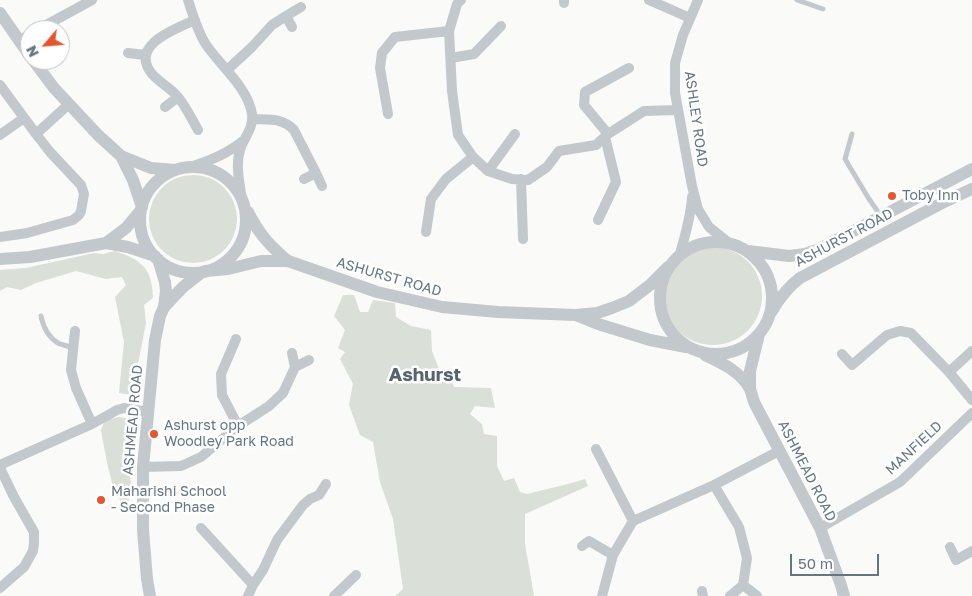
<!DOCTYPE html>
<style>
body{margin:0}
#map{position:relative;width:972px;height:596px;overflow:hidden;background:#fafaf8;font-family:"Golos Text",sans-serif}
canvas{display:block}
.north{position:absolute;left:20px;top:20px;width:50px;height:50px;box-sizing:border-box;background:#fff;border:1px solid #c1c8cd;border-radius:50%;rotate:243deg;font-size:14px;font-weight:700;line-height:20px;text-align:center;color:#657683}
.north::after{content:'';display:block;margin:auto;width:18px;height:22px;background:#e4572e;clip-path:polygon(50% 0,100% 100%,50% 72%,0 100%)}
.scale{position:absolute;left:790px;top:554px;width:89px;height:22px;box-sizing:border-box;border:2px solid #657683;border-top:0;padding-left:6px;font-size:15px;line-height:18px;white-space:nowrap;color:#657683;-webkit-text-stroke:4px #fff;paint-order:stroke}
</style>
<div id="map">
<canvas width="972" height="596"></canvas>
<div class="north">N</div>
<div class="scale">50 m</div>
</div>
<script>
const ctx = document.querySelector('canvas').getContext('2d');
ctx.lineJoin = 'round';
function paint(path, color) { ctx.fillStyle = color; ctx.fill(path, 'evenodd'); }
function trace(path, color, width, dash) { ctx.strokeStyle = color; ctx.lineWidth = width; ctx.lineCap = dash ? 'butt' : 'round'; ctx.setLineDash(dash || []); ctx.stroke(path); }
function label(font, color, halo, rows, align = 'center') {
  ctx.font = font + ' "Golos Text",sans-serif'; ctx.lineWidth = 5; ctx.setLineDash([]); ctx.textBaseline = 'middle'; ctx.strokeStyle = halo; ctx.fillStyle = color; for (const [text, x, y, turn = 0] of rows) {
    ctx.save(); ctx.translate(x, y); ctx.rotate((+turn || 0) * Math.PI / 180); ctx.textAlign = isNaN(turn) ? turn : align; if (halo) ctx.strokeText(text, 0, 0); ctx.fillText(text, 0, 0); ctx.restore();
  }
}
paint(new Path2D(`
 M149 219a44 44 0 1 1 88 0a44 44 0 1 1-88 0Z
 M664 296a49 49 0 1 1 98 0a49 49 0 1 1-98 0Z
 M115,251C142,260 152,268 153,298L144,305L146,323L132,395L119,393L124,342L115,297L126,285L122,277L106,279L76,271L36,283L21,290L7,287L0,291V270L26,268L94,253L103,254Z
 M343,295H354L360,312H368L373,300L395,303L396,317L411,326L431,330L432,351L439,369L450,377L454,387L491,388L495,408L475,406L470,414L482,424L484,434L497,436V466L504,481L514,478L520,492L527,494L568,484L585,479L588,486L525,514V544L534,596H395L403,589L393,519L380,482L373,442L360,435L349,405L353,384L340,359L345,352L338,348L345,330L334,316Z
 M119,417L126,418L130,424L131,435L128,457L131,484L128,506H123L113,487L107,463L101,430L105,420Z`), '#dadfd7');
trace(new Path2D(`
 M797,0L823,9
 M852,134L845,159L869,199L881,216
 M41,316C43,326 48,337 58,343C62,345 68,346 73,348`), '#c3c8cc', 5);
trace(new Path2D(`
 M188,0C193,15 197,30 205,43C219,65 248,87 252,114C254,128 244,137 240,150C235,166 240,184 242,200
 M461,0L457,4L449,31L452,91L458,135L473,157L488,171L512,179L528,180L547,167L559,151L596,145L608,134L644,111L678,110
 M649,0L690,18
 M698,0L683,35L675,63V93L692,186L698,209L709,227L729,243
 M564,3V0
 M286,16L292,27
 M195,20C175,29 129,45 152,74C160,83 171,88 178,97C186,107 192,119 198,130
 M37,30L92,0
 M19,41L30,34
 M128,53L146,55
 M451,58L474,54L501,26
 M227,70L252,47L272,25L286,16L301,7
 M0,85L36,134L69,104
 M165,107L178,97
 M388,114L380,68L382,53L395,37L449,31
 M252,119C268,120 282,117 294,130L316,173
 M608,134L584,105L585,92L629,68
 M0,135L24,118
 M190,167C210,161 227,154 243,141
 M488,171L515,134
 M304,179L316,173L322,186
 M521,179L523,239
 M598,220L616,182L605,137
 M426,232L431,199L446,179L473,157
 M0,237L27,233L73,220L79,215L81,211L84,194L81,185L50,152L36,134
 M680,254C685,235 691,217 692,197
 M75,331L71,370L76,388L92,424
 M236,339L221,374L222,395L238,426
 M292,353L295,367L309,360
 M842,354L852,365L887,335L900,331L911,333L949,372L972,400
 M949,372L972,351
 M596,449L633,521
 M0,465L92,424L117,410L124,408L149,412
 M143,467L181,466L201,457L238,426L269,406L283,393L295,367
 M0,468L14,497L34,532V543L33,551L24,567L0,588
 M714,485L739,527L747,558L743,585L730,596
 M201,528L253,585
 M820,528L900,482L972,413
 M582,546L589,541L613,555
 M950,547L956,560L972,551
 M743,585L757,596
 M702,591L703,596
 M248,596L253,585L263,570L277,540L303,505L310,499L319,495L326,484
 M334,596L356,575
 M602,596L613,555L633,521L714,485L779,451`), '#c3c8cc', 10);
trace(new Path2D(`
 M0,13L30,56
 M33,60L54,88L98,135L121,156L133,180L142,207
 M121,156L151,168L175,170
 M140 220a53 53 0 1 1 106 0a53 53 0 1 1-106 0Z
 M248,212C259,234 269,245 288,261
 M660 298a56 56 0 1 1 112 0a56 56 0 1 1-112 0Z
 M106,243L126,228L141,210
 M748,251L789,256L805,254L817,250L972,169
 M0,259L30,257L106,243L128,247L155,256
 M205,271L228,269L261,261H288L377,292L442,307L498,312L575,315L597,313L612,308L629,301L650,285L668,267
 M164,307L183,287L202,272
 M772,311C780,297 788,287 800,278L944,202L972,189
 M578,316L598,324L650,340L686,347
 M705,355C722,363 741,372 750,389C752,394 753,400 755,404L820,528L841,585L844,596
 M750,389V371L759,334
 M150,596L147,579L143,530V467L155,340L160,316L164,307L166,291L165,282L158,259`), '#c3c8cc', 12);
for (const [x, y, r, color] of [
 [892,196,5,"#e4572e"],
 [154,434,5,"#e4572e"],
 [101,500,5,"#e4572e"]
]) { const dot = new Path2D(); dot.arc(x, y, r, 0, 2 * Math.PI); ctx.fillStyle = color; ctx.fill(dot); trace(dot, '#fff', 2); }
label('14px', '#657683', '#fff', [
 ["ASHLEY ROAD",696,119,82],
 ["ASHURST ROAD",844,238,-28],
 ["ASHURST ROAD",389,277,16],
 ["ASHMEAD ROAD",133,420,-85],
 ["MANFIELD",914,448,-43],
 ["ASHMEAD ROAD",807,471,63]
]);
label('14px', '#657683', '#fff', [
 ["Toby Inn",902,196],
 ["Ashurst opp",164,426],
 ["Woodley Park Road",164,442],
 ["Maharishi School",111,492],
 ["- Second Phase",111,508]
], 'left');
label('bold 19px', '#57646e', '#fff', [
 ["Ashurst",425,375]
]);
</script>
